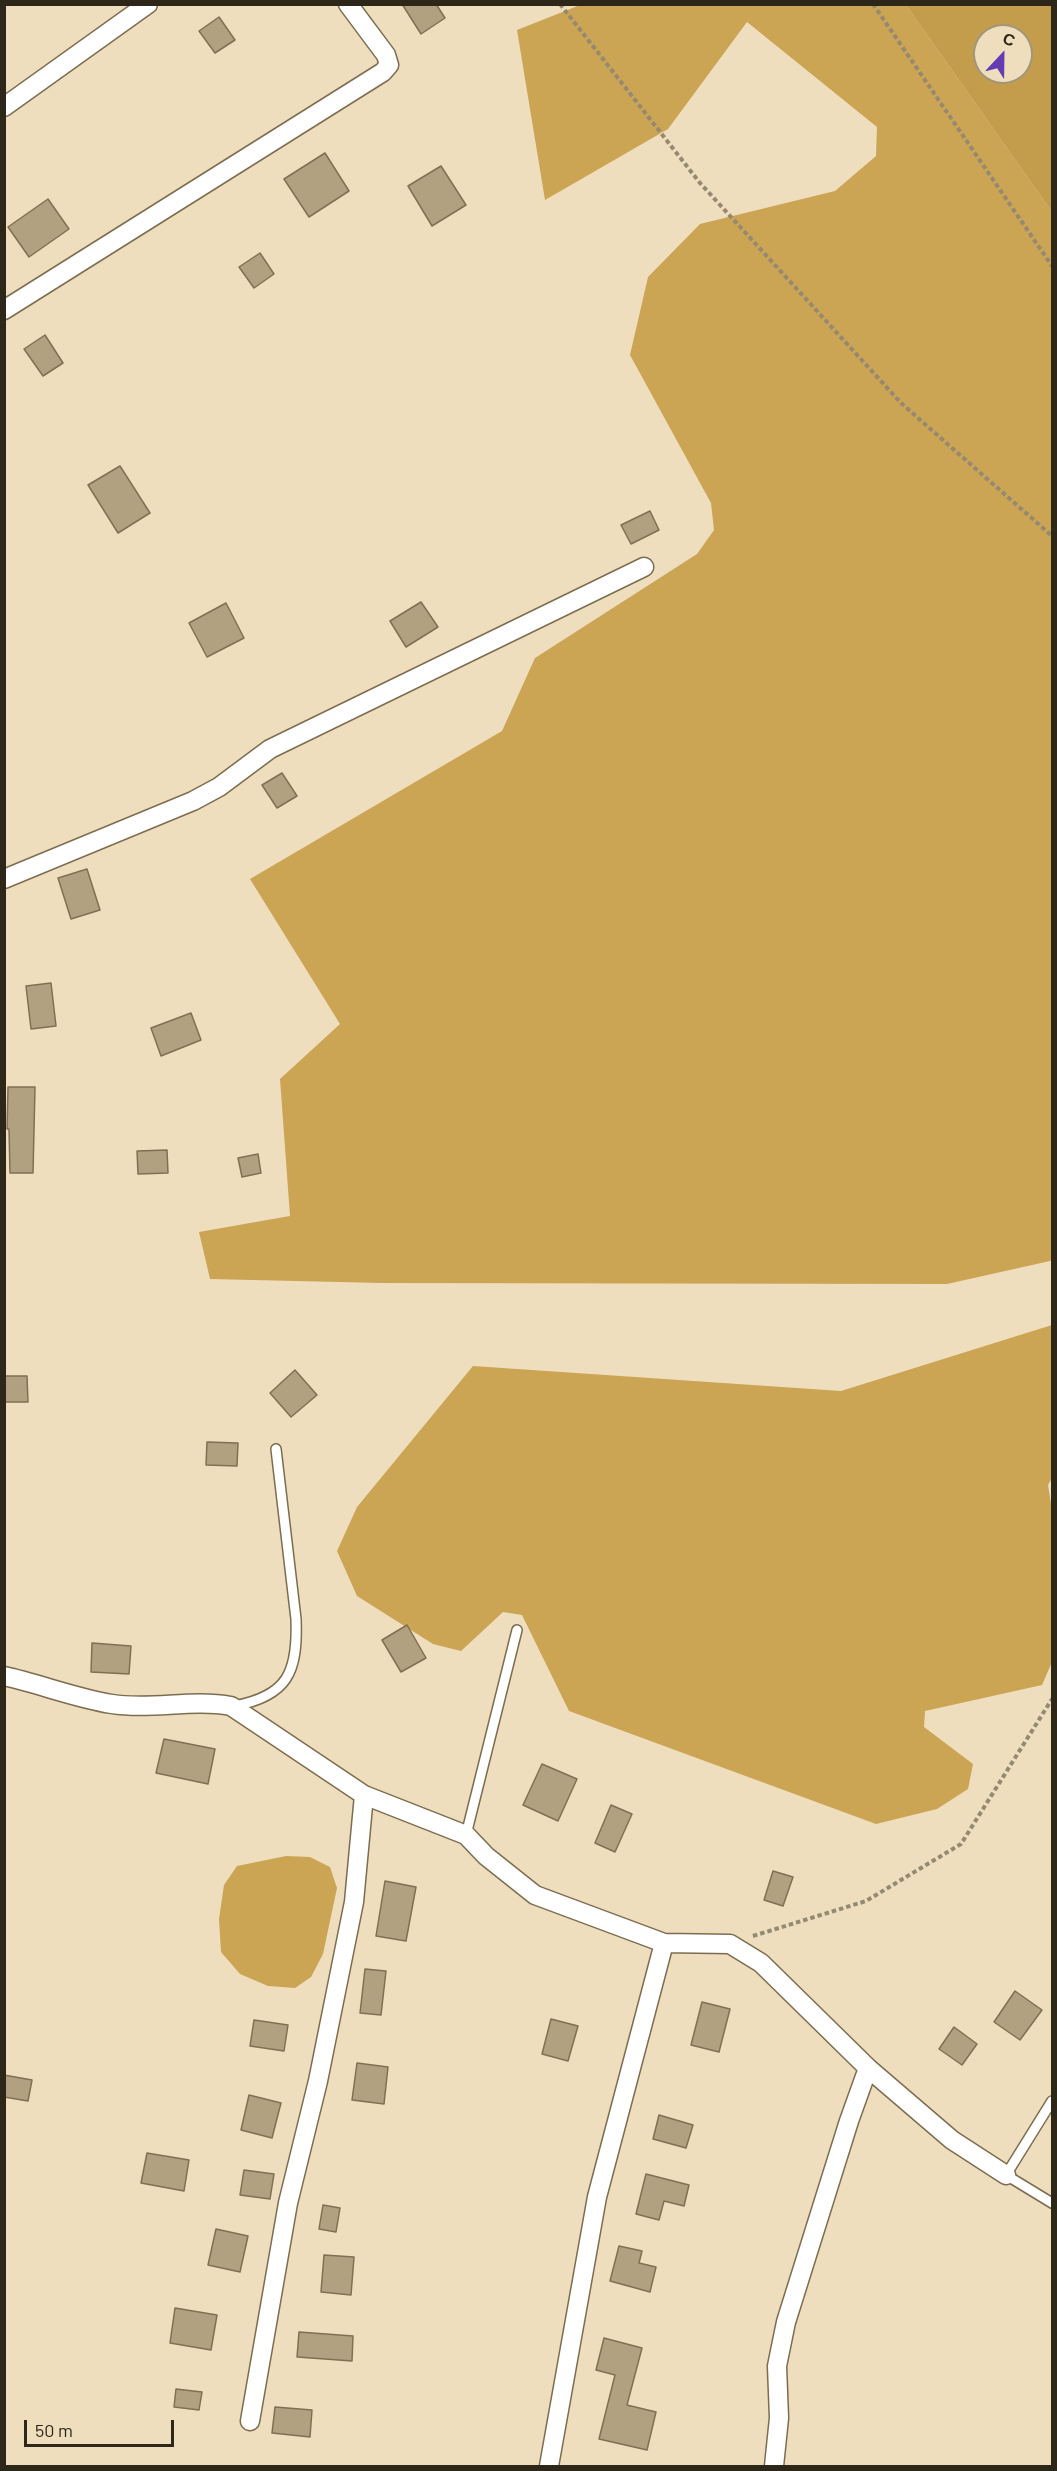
<!DOCTYPE html>
<meta charset="utf-8">
<style>
body{margin:0}
#map{position:relative;width:1057px;height:2471px;overflow:hidden;background:#efdebd;font-family:Barlow,sans-serif}
canvas{display:block}
.frame{position:absolute;inset:0;border:6px solid #2d271a;pointer-events:none}
.north{position:absolute;left:973px;top:24px;width:60px;height:60px;box-sizing:border-box;background:#efdebd;border:2px solid #a1957c;border-radius:50%;rotate:22deg;font-size:16px;font-weight:700;line-height:24px;text-align:center;color:#2d271a}
.north::after{content:'';display:block;margin:auto;width:21px;height:27px;background:#633bb3;clip-path:polygon(50% 0,100% 100%,50% 72%,0 100%)}
.scale{position:absolute;left:24px;top:2420px;width:150px;height:27px;box-sizing:border-box;border:3px solid #2d271a;border-top:0;padding-left:8px;font-size:18px;line-height:21px;white-space:nowrap;color:#2d271a;-webkit-text-stroke:4px #efdebd;paint-order:stroke}
</style>
<div id="map">
<canvas width="1057" height="2471"></canvas>
<div class="frame"></div>
<div class="north">С</div>
<div class="scale">50 m</div>
</div>
<script>
const ctx = document.querySelector('canvas').getContext('2d');
ctx.lineJoin = 'round';
function paint(path, color) { ctx.fillStyle = color; ctx.fill(path, 'evenodd'); }
function trace(path, color, width, dash) { ctx.strokeStyle = color; ctx.lineWidth = width; ctx.lineCap = dash ? 'butt' : 'round'; ctx.setLineDash(dash || []); ctx.stroke(path); }
paint(new Path2D(`
 M580,5H906L1052,212V1260L1050,1261L947,1284L382,1283L210,1279L199,1232L290,1216L280,1079L340,1024L250,879L502,731L535,658L697,554L714,530L711,503L630,355L648,277L700,224L835,191L876,156L877,127L747,22L668,129L545,200L517,30Z
 M1052,1325V1478L1048,1485L1052,1510V1662L1042,1685L925,1711L924,1727L973,1764L968,1789L937,1809L876,1824L569,1711L522,1615L503,1612L461,1651L433,1644L357,1596L337,1551L357,1507L473,1366L841,1391Z
 M286,1856L310,1857L330,1867L337,1888L323,1954L311,1977L295,1988L268,1986L240,1974L221,1952L219,1919L224,1885L237,1866Z`), '#cba454');
paint(new Path2D(`
 M906,5H1052V212ZM985,36H1021V72H985Z`), '#c49d4c');
const building = new Path2D(`
 M402,4H436L445,18L421,34Z
 M219,17L235,40L215,53L199,31Z
 M325,153L349,191L309,217L284,179Z
 M441,166L466,205L432,226L408,186Z
 M48,199L69,229L29,257L8,227Z
 M260,253L274,274L254,288L239,267Z
 M45,335L63,363L43,376L24,349Z
 M120,466L150,513L118,533L88,485Z
 M650,511L659,530L631,544L621,525Z
 M421,602L438,627L406,647L390,621Z
 M226,603L244,638L207,657L189,623Z
 M282,773L297,796L277,808L262,785Z
 M87,869L100,910L71,919L58,878Z
 M51,983L56,1026L31,1029L26,986Z
 M191,1013L201,1040L161,1056L151,1028Z
 M8,1087H35L33,1173H10L9,1129H7Z
 M167,1150L168,1173L138,1174L137,1151Z
 M258,1154L261,1173L242,1177L238,1158Z
 M295,1370L317,1395L291,1417L270,1393Z
 M4,1376H27L28,1402H4Z
 M207,1442L238,1443L237,1466L206,1465Z
 M407,1625L426,1658L401,1672L382,1640Z
 M92,1643L131,1646L129,1674L91,1672Z
 M164,1739L215,1749L208,1784L156,1773Z
 M542,1764L577,1779L558,1821L523,1805Z
 M611,1805L632,1814L615,1852L595,1843Z
 M773,1871L793,1877L783,1906L764,1900Z
 M385,1881L416,1887L406,1941L376,1936Z
 M365,1969L386,1971L381,2015L360,2013Z
 M1015,1991L1042,2010L1020,2040L994,2022Z
 M702,2002L730,2009L719,2052L691,2045Z
 M551,2019L578,2026L568,2061L542,2054Z
 M254,2020L288,2025L284,2051L250,2046Z
 M954,2027L977,2044L962,2065L939,2049Z
 M357,2063L388,2067L384,2104L352,2100Z
 M4,2075L32,2080L28,2101L4,2097Z
 M249,2095L281,2103L272,2138L241,2130Z
 M659,2115L693,2125L686,2148L653,2139Z
 M147,2153L189,2160L184,2191L141,2183Z
 M244,2170L274,2174L270,2199L240,2195Z
 M646,2174L689,2185L684,2206L664,2201L659,2220L636,2214Z
 M323,2205L340,2208L336,2232L319,2229Z
 M216,2229L248,2236L240,2272L208,2265Z
 M619,2246L642,2251L639,2263L656,2267L650,2292L610,2281Z
 M324,2255L354,2257L351,2295L321,2292Z
 M175,2308L217,2315L211,2350L170,2343Z
 M299,2332L353,2336L352,2361L297,2357Z
 M604,2338L642,2348L627,2405L656,2412L647,2450L599,2439L615,2375L596,2370Z
 M176,2389L202,2392L199,2410L174,2407Z
 M275,2407L312,2410L310,2437L272,2433Z`);
paint(building, '#b1a181');
trace(building, '#807053', 1.5);
const lane = new Path2D(`
 M234,1706C288,1696 298,1672 296,1619L276,1449
 M466,1835L517,1630
 M1052,2101L1006,2175L1052,2203`);
const street = new Path2D(`
 M4,107L148,4
 M4,310L383,72L389,65L386,55L348,4
 M4,879L193,801L219,787L270,749L644,567
 M4,1676C40,1684 75,1698 112,1704C151,1710 192,1699 231,1706L364,1795L466,1835L486,1856L535,1895L664,1943L730,1944L761,1963L868,2068L952,2140L1006,2175
 M250,2421L288,2203L318,2081L354,1902L364,1795
 M549,2466L597,2197L664,1943
 M774,2466L779,2418L777,2366L786,2322L849,2121L868,2068`);
trace(lane, '#7d6d50', 12);
trace(street, '#7d6d50', 21);
trace(new Path2D(`
 M560,4L700,183L901,403L1052,536
 M873,4L1052,266
 M753,1936L866,1901L961,1844L1052,1699`), '#948971', 4, [4.5, 3]);
trace(lane, '#fff', 9);
trace(street, '#fff', 18);
</script>
